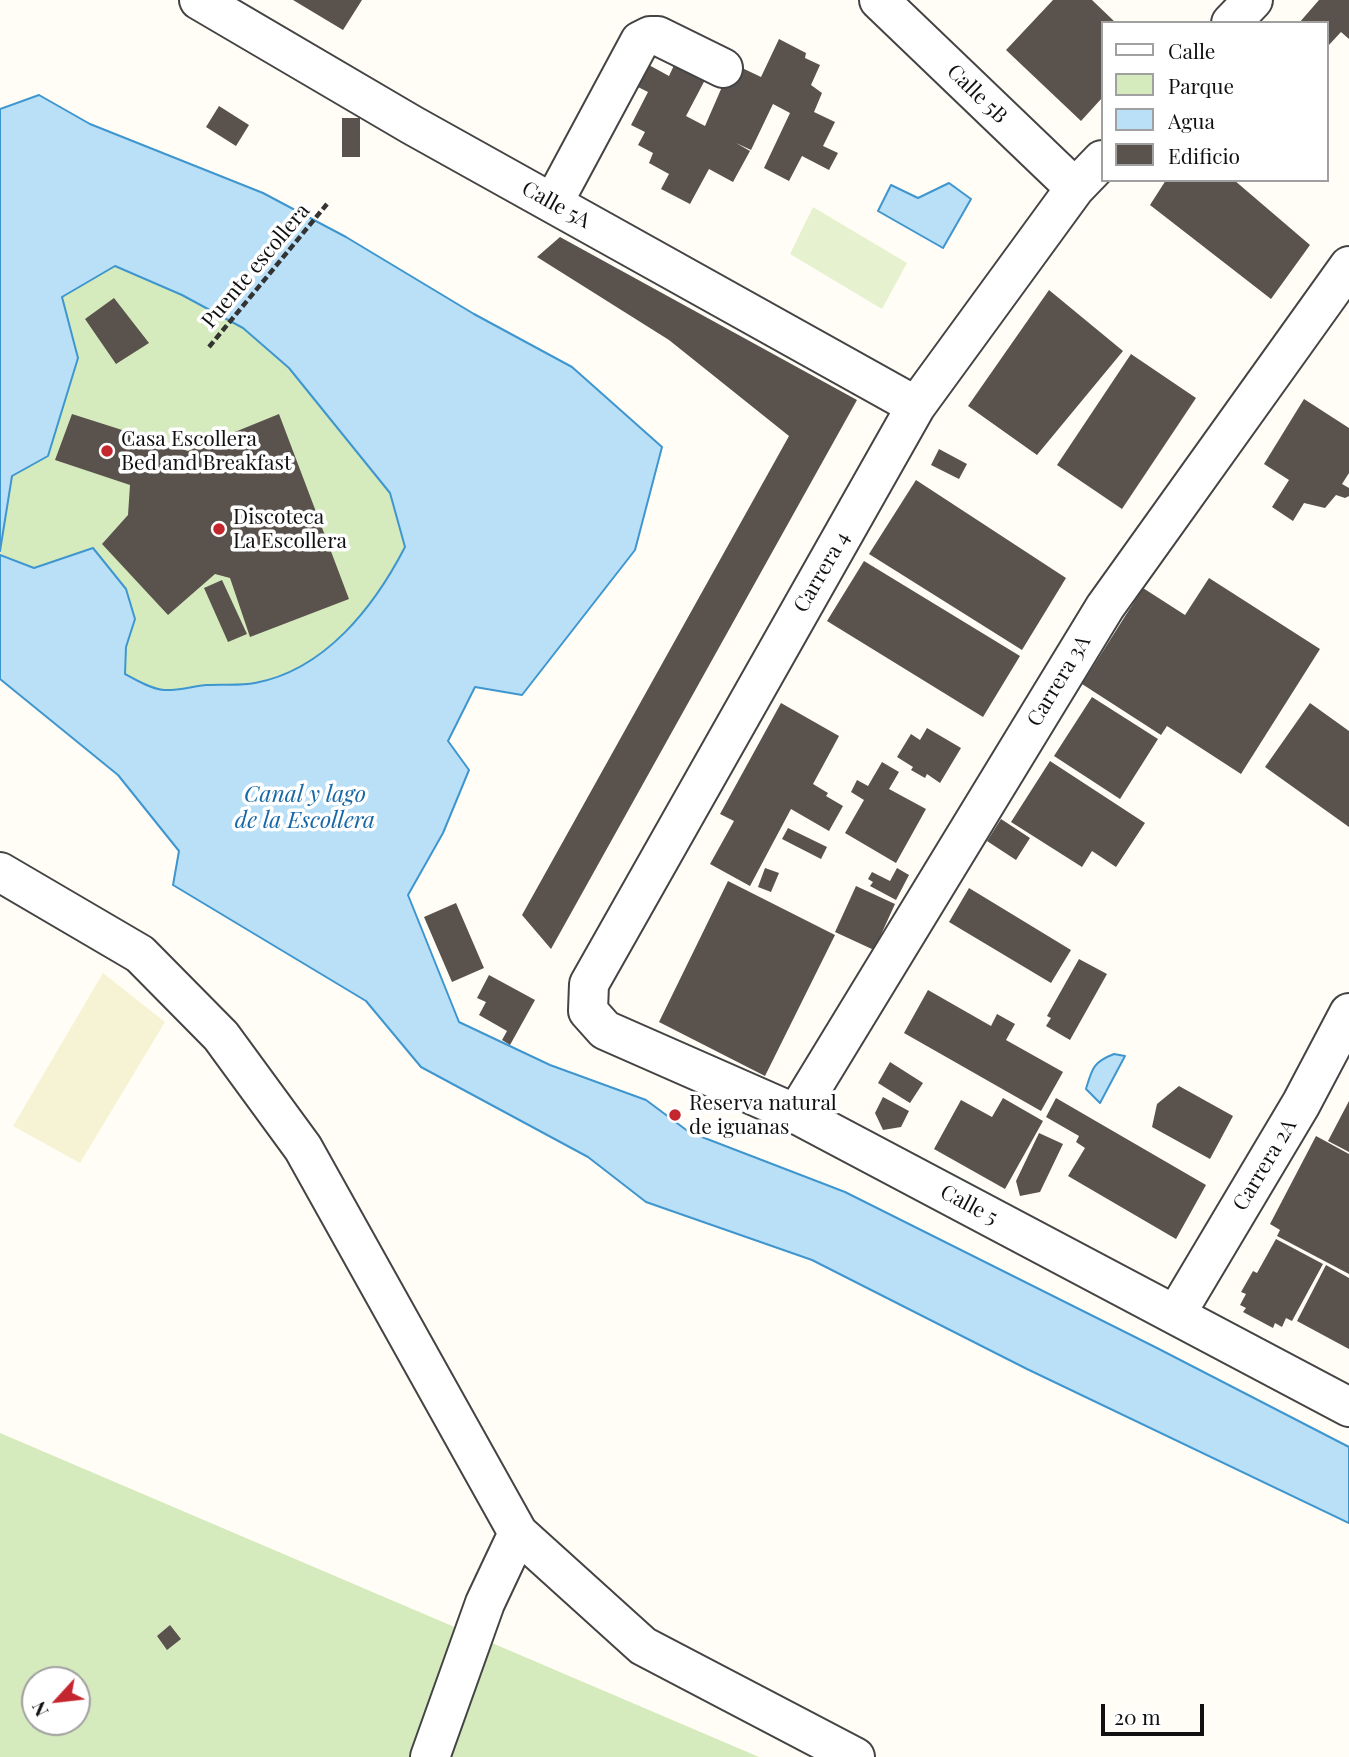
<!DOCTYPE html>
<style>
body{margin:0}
#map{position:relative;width:1349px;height:1757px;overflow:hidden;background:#fffdf5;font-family:"Playfair Display",serif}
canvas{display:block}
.legend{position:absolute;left:1101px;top:21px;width:228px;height:161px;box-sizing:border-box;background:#fff;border:2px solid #a0a0a0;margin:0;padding:9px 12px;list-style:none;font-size:21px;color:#111}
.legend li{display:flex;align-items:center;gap:14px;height:35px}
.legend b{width:35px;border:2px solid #a0a0a0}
.north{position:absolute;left:21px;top:1666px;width:70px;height:70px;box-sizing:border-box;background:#fff;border:2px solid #a0a0a0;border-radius:50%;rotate:243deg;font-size:19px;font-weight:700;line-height:28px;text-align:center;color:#111}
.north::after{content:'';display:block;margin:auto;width:24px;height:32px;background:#c4262e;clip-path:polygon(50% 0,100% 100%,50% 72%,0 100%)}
.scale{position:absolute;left:1101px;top:1704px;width:103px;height:32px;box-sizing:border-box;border:4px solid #111;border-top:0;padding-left:9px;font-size:21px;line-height:24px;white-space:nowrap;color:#111;-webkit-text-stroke:5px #fff;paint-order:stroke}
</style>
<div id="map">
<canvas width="1349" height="1757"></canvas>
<ul class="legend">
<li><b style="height:9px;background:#fff"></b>Calle</li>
<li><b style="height:19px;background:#d5ebbd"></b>Parque</li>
<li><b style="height:19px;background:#b9e0f7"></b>Agua</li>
<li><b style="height:19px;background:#5a524d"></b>Edificio</li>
</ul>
<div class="north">N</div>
<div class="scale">20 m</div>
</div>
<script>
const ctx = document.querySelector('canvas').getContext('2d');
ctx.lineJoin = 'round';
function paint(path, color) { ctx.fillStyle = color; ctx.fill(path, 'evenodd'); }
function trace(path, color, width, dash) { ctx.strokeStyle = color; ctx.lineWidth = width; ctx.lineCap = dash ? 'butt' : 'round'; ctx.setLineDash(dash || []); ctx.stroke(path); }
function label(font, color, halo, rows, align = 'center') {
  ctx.font = font + ' "Playfair Display",serif'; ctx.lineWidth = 7; ctx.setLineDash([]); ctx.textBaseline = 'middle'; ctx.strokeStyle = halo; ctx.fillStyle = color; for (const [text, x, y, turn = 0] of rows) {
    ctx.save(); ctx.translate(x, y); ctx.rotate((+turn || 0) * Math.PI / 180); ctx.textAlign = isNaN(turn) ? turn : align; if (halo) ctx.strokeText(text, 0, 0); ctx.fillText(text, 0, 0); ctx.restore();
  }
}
paint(new Path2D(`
 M103,973L165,1022L80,1163L13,1126Z`), '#f6f3d4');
paint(new Path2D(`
 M115,266L182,295L243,328L289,368L390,493L405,547C373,607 326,670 255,683C240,686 223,684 207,685C193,686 178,691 164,690C151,689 137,680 125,674L126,647L135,619L126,589L34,569L0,555L12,475L48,456L78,358L62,297Z
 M0,1433L759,1757H0ZM35,1680H77V1722H35Z`), '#d5ebbd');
paint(new Path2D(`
 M813,207L907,263L882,309L790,254Z`), '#e6f2cf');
const water = new Path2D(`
 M39,95L90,124L263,193L346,237L474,314L572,367L662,447L635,550L522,695L475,687L448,741L469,770L443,833L408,895L459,1022L550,1065L646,1100L689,1132L845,1192L1157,1348L1349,1447V1523L1027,1369L812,1260L646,1202L588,1157L421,1067L366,1001L173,885L179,851L118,775L0,679V555L34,568L93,548L126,589L135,619L126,647L125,674C136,680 151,689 164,690C178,691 193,686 207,685C223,684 240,686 255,683C325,670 374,607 405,547L390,493L289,368L243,328L182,295L115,266L62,297L78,358L48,456L12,476L0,551V109Z
 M949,183L971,199L943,248L878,211L891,185L918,198Z
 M1114,1054L1125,1056L1100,1103L1086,1089C1092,1069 1093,1062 1114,1054Z`);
paint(water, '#b9e0f7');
trace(water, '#3f96cf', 2);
paint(new Path2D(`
 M293,0H362L343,30Z
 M1053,0H1092L1116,23H1102V98L1081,121L1006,50Z
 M1319,0H1349V39L1341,32L1328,46L1326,23H1299Z
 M779,39L806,53L805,58L820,65L811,85L822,93L814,112L835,122L823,146L838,153L829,170L802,156L789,181L764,168L790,113L773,104L751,150L736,143L750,151L733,182L709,169L690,204L661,189L669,174L649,163L653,153L638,145L645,132L631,125L648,92L626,81L638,59L669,76L676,61L706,78L686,116L705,126L725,80L740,67L761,77Z
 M219,106L249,125L236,146L206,127Z
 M342,118H360V157H342Z
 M1166,180H1234L1310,245L1271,299L1150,205Z
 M560,237L857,400L551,949L522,915L789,436L669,340L537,257Z
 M1049,290L1123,351L1037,455L968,406Z
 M114,298L149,343L116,364L85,319Z
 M1131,354L1196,398L1122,509L1057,465Z
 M1304,399L1349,428V473L1342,484L1349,488V496L1345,498L1336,495L1325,508L1304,503L1293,521L1272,507L1289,480L1264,464Z
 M72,414L188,451L279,414L349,599L250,637L230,578L215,574L168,615L102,544L128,515L130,485L55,460Z
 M939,449L967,464L959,479L931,465Z
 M916,480L1066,578L1022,650L869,554Z
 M864,561L1020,656L983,717L827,621Z
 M1209,578L1320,649L1241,774L1167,726L1161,735L1082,684L1143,588L1185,615Z
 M222,580L247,634L228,642L204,588Z
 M1092,697L1158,739L1120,799L1054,756Z
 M781,703L839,736L813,784L828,793L826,796L843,806L829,831L791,809L750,886L710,864L734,821L720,814Z
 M1310,703L1349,731V827L1265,767Z
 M927,728L961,748L940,783L927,774L925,778L911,770L913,767L897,757L911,734L920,740Z
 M1050,761L1145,823L1116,867L1092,851L1082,867L1011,822Z
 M882,762L899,772L889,789L926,809L896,863L845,833L864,800L851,792L857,780L868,786Z
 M1001,819L1030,838L1016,860L987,841Z
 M788,828L827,847L821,859L782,839Z
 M765,868L779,873L771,892L758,887Z
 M897,868L909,875L896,900L870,886L873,882L868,879L872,872L890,881Z
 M728,881L835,935L765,1076L659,1022Z
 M856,886L895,904L874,950L835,932Z
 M969,888L1071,950L1051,983L949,922Z
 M456,903L484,968L452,982L424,917Z
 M1079,959L1107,974L1070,1040L1046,1026L1051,1018L1047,1016Z
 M489,975L535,1000L510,1045L502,1040L507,1031L479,1015L486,1002L477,998Z
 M928,990L991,1026L997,1014L1015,1024L1006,1040L1063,1072L1041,1111L904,1033Z
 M890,1062L923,1083L910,1103L878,1083Z
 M1179,1086L1233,1116L1210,1159L1152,1127L1157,1104Z
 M883,1097L909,1111L901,1127L883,1130L875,1113Z
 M1003,1098L1043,1121L1005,1189L934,1149L961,1100L992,1117Z
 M1056,1098L1206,1185L1176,1239L1068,1176L1085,1148L1076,1142L1079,1136L1046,1117Z
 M1349,1101V1152L1328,1141Z
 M1039,1133L1063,1144L1040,1192L1020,1196L1016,1181Z
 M1316,1136L1349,1154V1274L1277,1236L1280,1230L1270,1224Z
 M1276,1239L1323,1264L1292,1321L1286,1318L1282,1327L1275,1323L1273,1328L1243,1312L1246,1308L1240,1305L1246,1294L1241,1292L1253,1271L1257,1273Z
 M1326,1265L1349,1278V1349L1297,1321Z
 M170,1625L181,1639L167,1650L157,1636Z`), '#5a524d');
const minor = new Path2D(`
 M199,0L412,125L916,406
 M879,0L1075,188
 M1231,23L1253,0
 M1102,160L1075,188L916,406L589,984L588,1011L605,1030L796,1114L1349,1407
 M553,203L640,41L650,36H658L723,68
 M0,872L140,954L221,1036L303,1148L518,1533L643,1646L855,1757
 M796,1114L1105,607L1349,266
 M1176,1314L1301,1104L1349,1013
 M430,1757L485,1603L518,1533`);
trace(minor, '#444', 42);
trace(new Path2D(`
 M209,347L327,204`), '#333', 4.5, [7, 3.5]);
trace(minor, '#fff', 38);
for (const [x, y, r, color] of [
 [107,451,7,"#c4262e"],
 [219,529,7,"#c4262e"],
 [675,1115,7,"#c4262e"]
]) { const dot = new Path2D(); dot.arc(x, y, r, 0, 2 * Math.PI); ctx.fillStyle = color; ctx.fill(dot); trace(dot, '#fff', 2.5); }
label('21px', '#111', '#fff', [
 ["Calle 5B",977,94,44],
 ["Calle 5A",556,205,29],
 ["Puente escollera",256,266,-50],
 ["Carrera 4",822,572,-60],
 ["Carrera 3A",1059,681,-59],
 ["Carrera 2A",1265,1165,-59],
 ["Calle 5",969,1205,28]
]);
label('21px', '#111', '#fff', [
 ["Casa Escollera",121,439],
 ["Bed and Breakfast",121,463],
 ["Discoteca",233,517],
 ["La Escollera",233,541],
 ["Reserva natural",689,1103],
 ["de iguanas",689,1127]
], 'left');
label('italic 23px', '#1768a6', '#fff', [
 ["Canal y lago",305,795],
 ["de la Escollera",305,821]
]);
</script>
